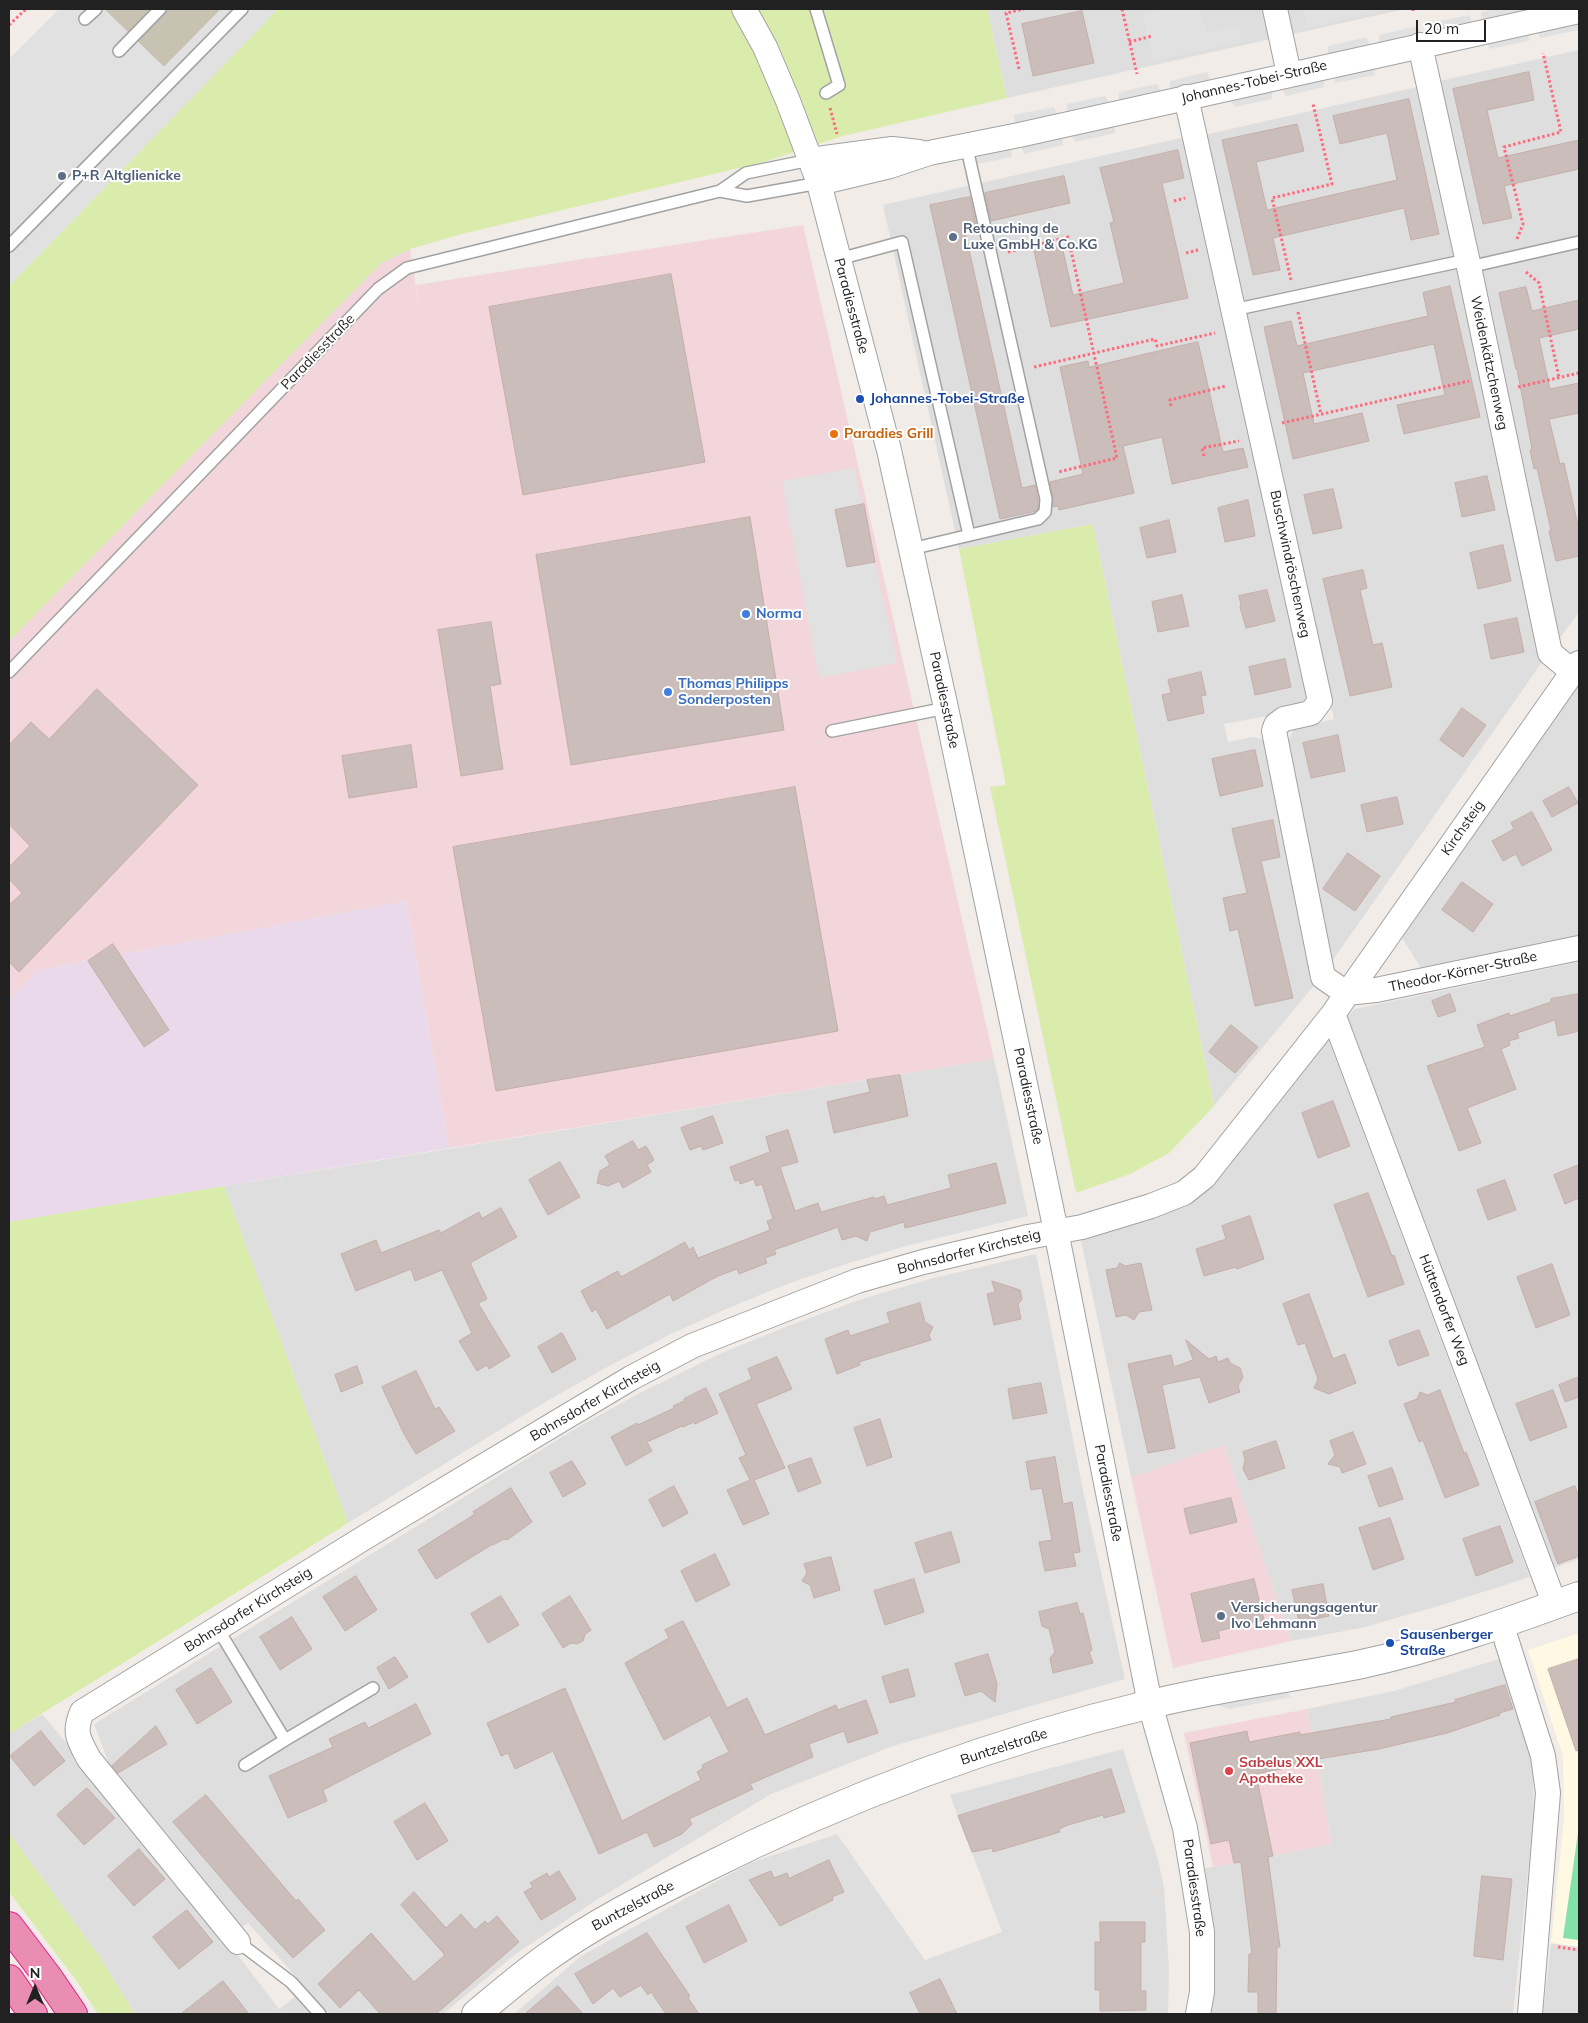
<!DOCTYPE html>
<meta charset="utf-8">
<style>
body{margin:0}
#map{position:relative;width:1588px;height:2023px;overflow:hidden;background:#f1ece7;font-family:Mulish,sans-serif}
canvas{display:block}
.frame{position:absolute;inset:0;border:10px solid #212121;pointer-events:none}
.north{position:absolute;left:10px;top:1963px;width:50px;height:50px;-webkit-text-stroke:4px #fff;paint-order:stroke;rotate:0deg;font-size:14px;font-weight:700;line-height:20px;text-align:center;color:#212121}
.north::after{content:'';display:block;margin:auto;width:18px;height:22px;background:#212121;clip-path:polygon(50% 0,100% 100%,50% 72%,0 100%)}
.scale{position:absolute;left:1416px;top:20px;width:70px;height:22px;box-sizing:border-box;border:2px solid #212121;border-top:0;padding-left:6px;font-size:15px;line-height:18px;white-space:nowrap;color:#212121;-webkit-text-stroke:4px #fff;paint-order:stroke}
</style>
<div id="map">
<canvas width="1588" height="2023"></canvas>
<div class="frame"></div>
<div class="north">N</div>
<div class="scale">20 m</div>
</div>
<script>
const ctx = document.querySelector('canvas').getContext('2d');
ctx.lineJoin = 'round';
function paint(path, color) { ctx.fillStyle = color; ctx.fill(path, 'evenodd'); }
function trace(path, color, width, dash) { ctx.strokeStyle = color; ctx.lineWidth = width; ctx.lineCap = dash ? 'butt' : 'round'; ctx.setLineDash(dash || []); ctx.stroke(path); }
function label(font, color, halo, rows, align = 'center') {
  ctx.font = font + ' Mulish,sans-serif'; ctx.lineWidth = 4; ctx.setLineDash([]); ctx.textBaseline = 'middle'; ctx.strokeStyle = halo; ctx.fillStyle = color; for (const [text, x, y, turn = 0] of rows) {
    ctx.save(); ctx.translate(x, y); ctx.rotate((+turn || 0) * Math.PI / 180); ctx.textAlign = isNaN(turn) ? turn : align; if (halo) ctx.strokeText(text, 0, 0); ctx.fillText(text, 0, 0); ctx.restore();
  }
}
paint(new Path2D(`
 M987,9H1405L1007,98Z
 M1579,50V612L1560,638L1435,82Z
 M1417,87L1545,658L1330,964L1287,747L1289,739L1293,730L1334,719L1204,135Z
 M1185,137L1308,697L1303,706L1294,711L1224,724L1228,742L1253,737L1261,739L1267,744L1316,983L1214,1106L1093,524L959,549L883,205Z
 M1579,683V935L1421,968L1402,938Z
 M1579,962V1559L1554,1568L1347,1016L1355,1009Z
 M1328,1038L1530,1577L1442,1605L1361,1628L1291,1641L1224,1445L1131,1477L1080,1236L1189,1202Z
 M994,1059L1028,1216L910,1245L849,1263L790,1283L731,1307L673,1333L609,1366L547,1401L348,1523L224,1186Z
 M1036,1254L1085,1500L1125,1679L893,1746L771,1794L595,1901L517,1953L443,2014H329L248,1923L243,1926H237L233,1922L183,1853L110,1767L94,1724L580,1426L634,1396L717,1355L788,1326L862,1299L930,1279Z
 M1499,1659L1532,1758L1534,1815L1513,2014H1207L1201,1869L1332,1844L1307,1709L1394,1691Z
 M42,1714L163,1857L279,2009L295,1997L311,2014H135L100,1957L9,1833V1734Z
 M1123,1749L1158,1860L1164,1888L1169,1971L1168,2014H514L581,1956L750,1863L837,1834L925,1960L1002,1932L950,1795Z
 M1551,1943L1579,1947V2014H1543Z`), '#dfdede');
paint(new Path2D(`
 M803,225L994,1059L449,1148L406,901L39,970L9,1000V641L381,263L410,249L420,314L416,285Z
 M1224,1445L1291,1641L1173,1668L1131,1477Z
 M1307,1709L1332,1844L1213,1867L1184,1733Z`), '#f2d6db');
paint(new Path2D(`
 M406,901L449,1148L9,1222V1000L39,970Z`), '#ead9eb');
paint(new Path2D(`
 M1579,1633V1947L1551,1943L1564,1820L1563,1756L1528,1650Z`), '#fff9e3');
paint(new Path2D(`
 M104,9H221L164,67Z`), '#c7c2b2');
paint(new Path2D(`
 M278,9H987L1007,98L843,136L764,162L462,234L410,249L381,263L9,641V286Z
 M1093,524L1214,1106L1169,1153L1130,1174L1076,1193L990,787L1006,785L959,549Z
 M224,1186L348,1523L9,1734V1222Z
 M9,1833L100,1957L135,2014H98L76,1980L9,1892Z`), '#daecac');
paint(new Path2D(`
 M1579,1826V1940L1563,1938Z`), '#83e2a9');
paint(new Path2D(`
 M59,9H104L164,67L221,9H278L9,286V59Z
 M1162,9H1200L1206,32L1239,26L1242,42L1153,61L1142,13Z
 M1303,9H1391L1308,28Z
 M1495,9H1523L1524,11L1481,20V12Z
 M1469,15L1472,22L1431,31V23Z
 M1579,22V30L1540,38L1538,32Z
 M1417,26L1421,33L1379,43V35Z
 M1528,34L1529,41L1489,49L1488,43Z
 M1366,37L1370,45L1328,54V46Z
 M1375,68V75L1335,83L1334,77Z
 M1207,72L1211,80L1170,89V81Z
 M1324,79V87L1286,96L1282,88Z
 M1157,84L1160,91L1119,101V92Z
 M1272,90V99L1234,107L1231,99Z
 M1105,96L1109,103L1067,112V104Z
 M1054,107L1057,114L1015,124L1014,115Z
 M1115,125V133L1075,142L1072,135Z
 M1063,137V145L1024,154L1021,146Z
 M1011,148L1012,157L973,165L969,158Z
 M854,468L897,663L819,678L782,481Z
 M1286,1690L1291,1697L1229,1709L1214,1704Z`), '#e1e1e1');
const building = new Path2D(`
 M1082,11L1094,63L1033,76L1022,24Z
 M1529,72L1534,100L1487,110L1498,158L1579,140V169L1504,186L1512,218L1483,224L1453,89Z
 M1409,99L1439,234L1411,240L1404,208L1273,238L1280,270L1253,275L1222,140L1297,124L1304,151L1256,162L1267,210L1397,180L1387,133L1340,144L1333,116Z
 M1178,150L1184,178L1162,183L1188,298L1051,327L1034,251L1062,246L1073,295L1124,283L1110,223L1114,222L1100,168Z
 M1064,176L1070,203L991,221L985,193Z
 M970,197L976,224L964,227L1022,488L1035,485L1038,500V509L1036,511L1000,519L930,205Z
 M671,274L705,462L523,495L489,307Z
 M1450,286L1480,417L1404,434L1397,405L1445,395L1434,344L1303,373L1314,424L1362,413L1369,441L1293,459L1264,327L1291,321L1297,346L1428,316L1423,293Z
 M1526,287L1532,311L1579,300V329L1539,338L1550,389L1579,383V413L1549,419L1560,464L1564,463L1579,530V556L1556,561L1549,531L1551,530L1537,468L1534,469L1530,450L1532,449L1517,369H1516L1499,293Z
 M1198,342L1223,452L1243,448L1248,467L1172,484L1162,437L1123,446L1134,493L1059,510L1058,506L1053,507V498L1050,482L1083,474L1060,367L1088,361L1089,367Z
 M1487,476L1495,510L1462,517L1455,483Z
 M1333,489L1342,528L1313,534L1304,495Z
 M1248,500L1255,536L1225,542L1218,508Z
 M864,504L875,562L847,567L835,510Z
 M750,517L784,730L571,765L536,555Z
 M1169,520L1176,552L1147,558L1140,528Z
 M1503,545L1511,581L1478,589L1470,553Z
 M1363,570L1367,588L1360,590L1373,645L1382,643L1392,687L1350,696L1323,579Z
 M1267,590L1275,621L1246,628L1240,607L1241,605L1239,596Z
 M1182,595L1189,626L1158,632L1152,602Z
 M1517,618L1524,652L1491,659L1484,625Z
 M491,622L501,684L490,686L503,769L461,776L438,630Z
 M1285,659L1291,687L1255,695L1249,667Z
 M1201,672L1206,695L1201,696L1204,713L1168,721L1162,695L1171,693L1168,680Z
 M97,689L198,785L19,972L9,962V905L22,893L9,879V867L30,846L9,824V745L31,722L49,739Z
 M1462,708L1486,725L1463,757L1440,740Z
 M1338,735L1345,771L1311,778L1303,743Z
 M411,745L417,787L349,798L342,756Z
 M1255,750L1263,786L1220,796L1212,759Z
 M795,787L838,1031L496,1091L453,847Z
 M1569,787L1578,803L1552,817L1543,801Z
 M1397,797L1403,824L1367,832L1361,805Z
 M1532,812L1552,850L1522,866L1516,854L1503,861L1492,841L1514,829L1511,823Z
 M1273,820L1280,857L1261,861L1293,998L1255,1006L1238,929L1230,931L1223,898L1247,893L1232,829Z
 M1348,853L1380,876L1355,911L1323,889Z
 M1462,882L1493,904L1473,932L1442,910Z
 M113,944L169,1030L144,1047L88,961Z
 M1450,994L1456,1011L1438,1017L1432,1001Z
 M1579,994V1031L1558,1036L1555,1020L1517,1033L1519,1038L1509,1041L1510,1045L1501,1049L1516,1089L1467,1108L1481,1143L1459,1151L1427,1066L1485,1047L1477,1025L1509,1013L1510,1016L1551,1002V999Z
 M1231,1025L1258,1047L1235,1073L1209,1052Z
 M900,1075L908,1116L834,1133L827,1102L870,1092L867,1080Z
 M1333,1101L1350,1146L1318,1158L1302,1113Z
 M713,1116L723,1143L703,1150L701,1146L690,1150L681,1128Z
 M788,1130L798,1162L780,1167L795,1211L818,1203L821,1212L874,1197L875,1199L884,1196L887,1205L951,1188L948,1175L996,1163L1006,1203L905,1228L904,1222L870,1232L867,1241L856,1236L842,1240L838,1227L774,1250L776,1254L765,1258L767,1263L739,1274L737,1269L718,1276L673,1301L670,1294L607,1329L596,1309L592,1312L581,1291L618,1271L621,1277L685,1242L689,1250L693,1247L698,1258L770,1230L767,1221L773,1219L762,1184L756,1186L754,1179L740,1184L739,1180L735,1181L730,1167L770,1152L766,1137Z
 M633,1141L638,1150L646,1146L654,1160L647,1165L651,1172L623,1188L619,1181L608,1186L597,1183L600,1171L610,1165L605,1156Z
 M560,1162L580,1197L548,1215L529,1180Z
 M1579,1165V1198L1565,1204L1554,1175Z
 M1505,1180L1516,1210L1488,1220L1477,1190Z
 M1368,1193L1392,1256L1394,1255L1404,1284L1368,1297L1334,1205Z
 M501,1208L517,1237L470,1263L487,1299L478,1303L510,1356L489,1369L487,1365L477,1371L459,1341L472,1333L442,1270L415,1281L411,1269L356,1291L341,1254L376,1240L381,1253L439,1230L441,1233L479,1212L482,1218Z
 M1250,1216L1264,1259L1237,1269L1236,1267L1204,1276L1196,1249L1226,1239L1222,1226Z
 M1120,1263L1125,1266L1141,1263L1152,1310L1139,1312L1134,1320L1126,1315L1116,1317L1106,1270L1117,1268Z
 M1552,1264L1570,1315L1536,1328L1517,1277Z
 M992,1281L1020,1290L1022,1299L1018,1304L1021,1319L994,1325L987,1294L995,1292Z
 M1309,1294L1333,1359L1345,1354L1356,1383L1329,1394L1314,1388L1318,1379L1305,1343L1298,1345L1283,1304Z
 M920,1303L925,1322L933,1327L929,1335L931,1340L859,1362L860,1365L837,1374L825,1339L848,1330L850,1336L890,1323L887,1313Z
 M1419,1330L1429,1355L1398,1366L1389,1341Z
 M562,1333L576,1359L552,1373L538,1347Z
 M1186,1340L1209,1359L1216,1356L1218,1362L1228,1358L1230,1363L1240,1368L1243,1377L1238,1386L1240,1392L1209,1403L1200,1377L1162,1385L1175,1448L1148,1453L1128,1364L1171,1355L1174,1367L1193,1360Z
 M777,1357L792,1389L756,1404L785,1468L754,1480L769,1514L743,1525L727,1490L750,1480L739,1458L746,1455L719,1394L752,1379L748,1369Z
 M357,1366L363,1383L341,1392L335,1375Z
 M416,1371L435,1409L439,1407L455,1431L416,1454L404,1434L382,1387Z
 M1579,1377V1397L1565,1402L1559,1385Z
 M1041,1383L1047,1413L1013,1419L1008,1389Z
 M706,1388L718,1413L695,1424L694,1422L683,1427L682,1426L647,1442L652,1451L626,1466L611,1437L637,1423L638,1425L674,1408L673,1406L684,1401V1399Z
 M1440,1390L1464,1453L1466,1452L1479,1485L1445,1498L1423,1440L1419,1442L1404,1404L1417,1399L1420,1392L1427,1395Z
 M1553,1390L1567,1427L1530,1441L1516,1404Z
 M880,1419L892,1457L867,1466L854,1428Z
 M1353,1432L1366,1464L1342,1473L1340,1467L1328,1464L1335,1455L1330,1441Z
 M1276,1441L1285,1468L1249,1480L1243,1469L1245,1459L1243,1452Z
 M1055,1457L1063,1504L1072,1502L1080,1552L1073,1553L1076,1566L1045,1571L1039,1542L1052,1540L1042,1488L1031,1490L1026,1462Z
 M811,1458L821,1483L798,1492L788,1466Z
 M572,1461L586,1484L563,1497L550,1473Z
 M1392,1468L1403,1499L1379,1507L1368,1476Z
 M674,1486L688,1513L663,1527L649,1500Z
 M1575,1486L1579,1498V1556L1558,1564L1535,1502Z
 M511,1488L532,1522L507,1540L504,1539L493,1545V1544L436,1579L418,1550L475,1514L473,1512Z
 M1231,1498L1237,1522L1190,1534L1184,1509Z
 M1390,1518L1404,1559L1373,1570L1359,1528Z
 M1500,1526L1513,1562L1476,1576L1463,1539Z
 M951,1532L960,1562L925,1573L915,1543Z
 M715,1554L730,1585L696,1602L681,1571Z
 M831,1557L840,1590L814,1598L810,1585L802,1581L807,1573L804,1564Z
 M356,1576L377,1610L345,1631L323,1597Z
 M914,1579L924,1612L885,1625L874,1591Z
 M1254,1579L1264,1620L1218,1631L1220,1638L1202,1642L1191,1594Z
 M1323,1584L1329,1616L1299,1622L1292,1590Z
 M501,1596L519,1625L488,1643L471,1614Z
 M570,1596L591,1630L585,1634L583,1641L577,1644L571,1643L563,1648L542,1614Z
 M1077,1603L1080,1614L1083,1613L1092,1650L1089,1652L1093,1663L1053,1673L1050,1658L1055,1652L1049,1629L1042,1626L1039,1612Z
 M292,1617L312,1649L280,1670L260,1637Z
 M683,1621L727,1708L747,1698L765,1735L836,1705L838,1710L866,1700L878,1733L848,1743L844,1731L809,1744L813,1757L750,1784L753,1789L689,1819L692,1824L682,1834L654,1847L647,1832L599,1854L553,1751L515,1769L508,1753L501,1756L487,1723L565,1688L622,1821L701,1780L697,1772L703,1768L702,1765L729,1752L710,1715L664,1740L625,1663L669,1638L665,1630Z
 M988,1654L997,1684L995,1702L981,1691L965,1696L955,1664Z
 M395,1657L408,1677L389,1689L377,1668Z
 M1579,1659V1750L1576,1751L1548,1669Z
 M211,1668L232,1702L197,1724L176,1690Z
 M908,1669L915,1696L890,1703L882,1677Z
 M1505,1685L1513,1709L1499,1713L1500,1715L1447,1733L1379,1749L1306,1761V1764L1256,1774L1273,1856L1268,1857L1280,1947H1277L1276,2014H1258V1992H1248L1249,1954H1252L1241,1862L1234,1863L1229,1840L1211,1844L1190,1743L1247,1731L1249,1742L1300,1732V1735L1391,1719V1717L1456,1702L1455,1700Z
 M416,1704L431,1734L323,1790L327,1801L288,1818L269,1776L333,1747L329,1739L365,1722L368,1728Z
 M156,1726L167,1744L118,1773L112,1766Z
 M41,1731L65,1761L34,1786L10,1756Z
 M1111,1769L1125,1812L1104,1818L1103,1815L1068,1825L1059,1829L1060,1832L993,1852L992,1848L972,1852L958,1816Z
 M87,1788L115,1818L84,1845L57,1815Z
 M206,1795L296,1901L298,1899L325,1930L293,1958L245,1906L173,1822Z
 M425,1803L448,1841L417,1860L394,1822Z
 M139,1849L165,1879L134,1906L108,1876Z
 M829,1860L844,1892L832,1897L833,1900L780,1926L749,1880L771,1871L774,1878L787,1873L789,1878Z
 M559,1871L576,1899L541,1920L524,1892L533,1887L530,1883L547,1873L549,1877Z
 M1482,1876L1512,1879L1503,1960L1474,1956Z
 M414,1892L446,1928L461,1914L475,1930L485,1921L488,1924L497,1916L519,1942L436,2014H380L359,1990L340,2008L318,1984L371,1933L414,1982L445,1955L401,1905Z
 M729,1905L747,1941L704,1963L686,1927Z
 M187,1910L213,1942L179,1969L153,1937Z
 M1100,1922H1145V1942H1141V1991H1146V2010L1100,2011V1990H1095V1942H1100Z
 M647,1933L690,1996L688,1998L699,2014H666L651,1992L648,1995L641,1985L620,1997L613,1988L593,2004L575,1974Z
 M940,1979L957,2014H920L910,1993Z
 M223,1981L249,2014H181Z
 M558,1986L583,2014H525Z`);
paint(building, '#cabdba');
trace(building, '#c4afa9', 1);
const service = new Path2D(`
 M816,9L839,85L826,93
 M85,19L96,9
 M119,51L160,9
 M720,191L747,196L819,183
 M9,246L242,9
 M839,259L902,242L969,535
 M1469,267L1579,242
 M1233,310L1467,260
 M911,549L1038,519L1045,512L1046,499L966,144
 M9,672L378,289L407,268L720,191L746,173L810,160
 M832,731L946,708
 M218,1629L285,1740L373,1688
 M245,1765L285,1740
 M238,1942L291,1982L320,2014`);
const minor = new Path2D(`
 M744,9L765,47L788,101L819,183L889,450L946,708L1056,1231L1150,1704L1185,1828L1202,1932V1992L1198,2014
 M1275,9L1289,74
 M1420,45L1469,267L1550,653L1573,672
 M1186,97L1320,701L1311,713L1284,719L1276,725L1274,731L1323,977L1346,993
 M810,160L892,149L919,152
 M819,183L890,166L929,153L1019,135L1579,11
 M1346,993L1376,990L1579,948
 M1333,1014L1555,1605
 M1501,1623L1543,1756L1548,1793L1530,2014
 M238,1942L89,1759C79,1740 73,1733 82,1712L367,1536L631,1378L692,1346L857,1281L923,1262L1028,1237L1082,1227L1151,1206L1184,1193L1204,1177L1333,1014L1579,663`);
const tertiary = new Path2D(`
 M476,2014C499,1995 522,1975 546,1958C593,1924 645,1898 697,1872C841,1799 994,1741 1151,1704C1220,1687 1292,1678 1362,1664C1436,1648 1508,1622 1579,1596`);
const motorway = new Path2D(`
 M9,1926L47,1976L73,2014
 M9,1979L33,2014`);
trace(service, '#a2a2a2', 14);
trace(minor, '#a2a2a2', 26);
trace(tertiary, '#a2a2a2', 30);
trace(motorway, '#e1228e', 30);
trace(new Path2D(`
 M1122,9L1137,74
 M1413,9V11
 M9,25L26,9
 M1129,42L1152,36
 M1019,69L1006,13L1024,9
 M830,108L837,134
 M1174,201L1185,198
 M1517,239L1523,224L1504,147L1561,132L1543,53
 M1008,252L1068,237L1117,458L1058,472
 M1186,253L1198,250
 M1526,272L1539,283L1559,378
 M1291,280L1272,198L1332,184L1313,104
 M1298,312L1321,414
 M1034,367L1155,339L1157,346L1215,333
 M1518,387L1579,373
 M1171,406L1170,400L1226,386
 M1282,423L1469,381
 M1204,456L1202,448L1239,441
 M1558,1947L1579,1950`), '#fe6b7d', 3, [2.5, 2.5]);
trace(service, '#fff', 11);
trace(minor, '#fff', 24);
trace(tertiary, '#fff', 28);
trace(motorway, '#ea8db3', 28);
for (const [x, y, r, color] of [
 [62,176,5,"#5c6f8a"],
 [953,237,5,"#5c6f8a"],
 [860,399,5,"#1a4fb4"],
 [834,434,5,"#e8710a"],
 [746,614,5,"#3f7fe0"],
 [668,692,5,"#3f7fe0"],
 [1221,1616,5,"#5c6f8a"],
 [1390,1643,5,"#1a4fb4"],
 [1229,1771,5,"#e0444e"]
]) { const dot = new Path2D(); dot.arc(x, y, r, 0, 2 * Math.PI); ctx.fillStyle = color; ctx.fill(dot); trace(dot, '#fff', 2); }
label('14px', '#212121', '#fff', [
 ["Johannes-Tobei-Straße",1254,82,-13],
 ["Paradiesstraße",851,306,75],
 ["Paradiesstraße",318,352,-46],
 ["Weidenkätzchenweg",1489,363,78],
 ["Buschwindröschenweg",1290,564,78],
 ["Paradiesstraße",944,700,78],
 ["Kirchsteig",1463,828,-55],
 ["Theodor-Körner-Straße",1463,972,-12],
 ["Paradiesstraße",1028,1096,78],
 ["Bohnsdorfer Kirchsteig",969,1252,-14],
 ["Hüttendorfer Weg",1444,1310,69],
 ["Bohnsdorfer Kirchsteig",595,1401,-30],
 ["Paradiesstraße",1108,1493,79],
 ["Bohnsdorfer Kirchsteig",248,1610,-32],
 ["Buntzelstraße",1004,1747,-18],
 ["Paradiesstraße",1194,1888,82],
 ["Buntzelstraße",633,1906,-28]
]);
label('bold 14px', '#4e5e75', '#fff', [
 ["P+R Altglienicke",72,176],
 ["Retouching de",963,229],
 ["Luxe GmbH & Co.KG",963,245],
 ["Versicherungsagentur",1231,1608],
 ["Ivo Lehmann",1231,1624]
], 'left');
label('bold 14px', '#164399', '#fff', [
 ["Johannes-Tobei-Straße",870,399],
 ["Sausenberger",1400,1635],
 ["Straße",1400,1651]
], 'left');
label('bold 14px', '#c56008', '#fff', [
 ["Paradies Grill",844,434]
], 'left');
label('bold 14px', '#366cbe', '#fff', [
 ["Norma",756,614],
 ["Thomas Philipps",678,684],
 ["Sonderposten",678,700]
], 'left');
label('bold 14px', '#be3a42', '#fff', [
 ["Sabelus XXL",1239,1763],
 ["Apotheke",1239,1779]
], 'left');
</script>
